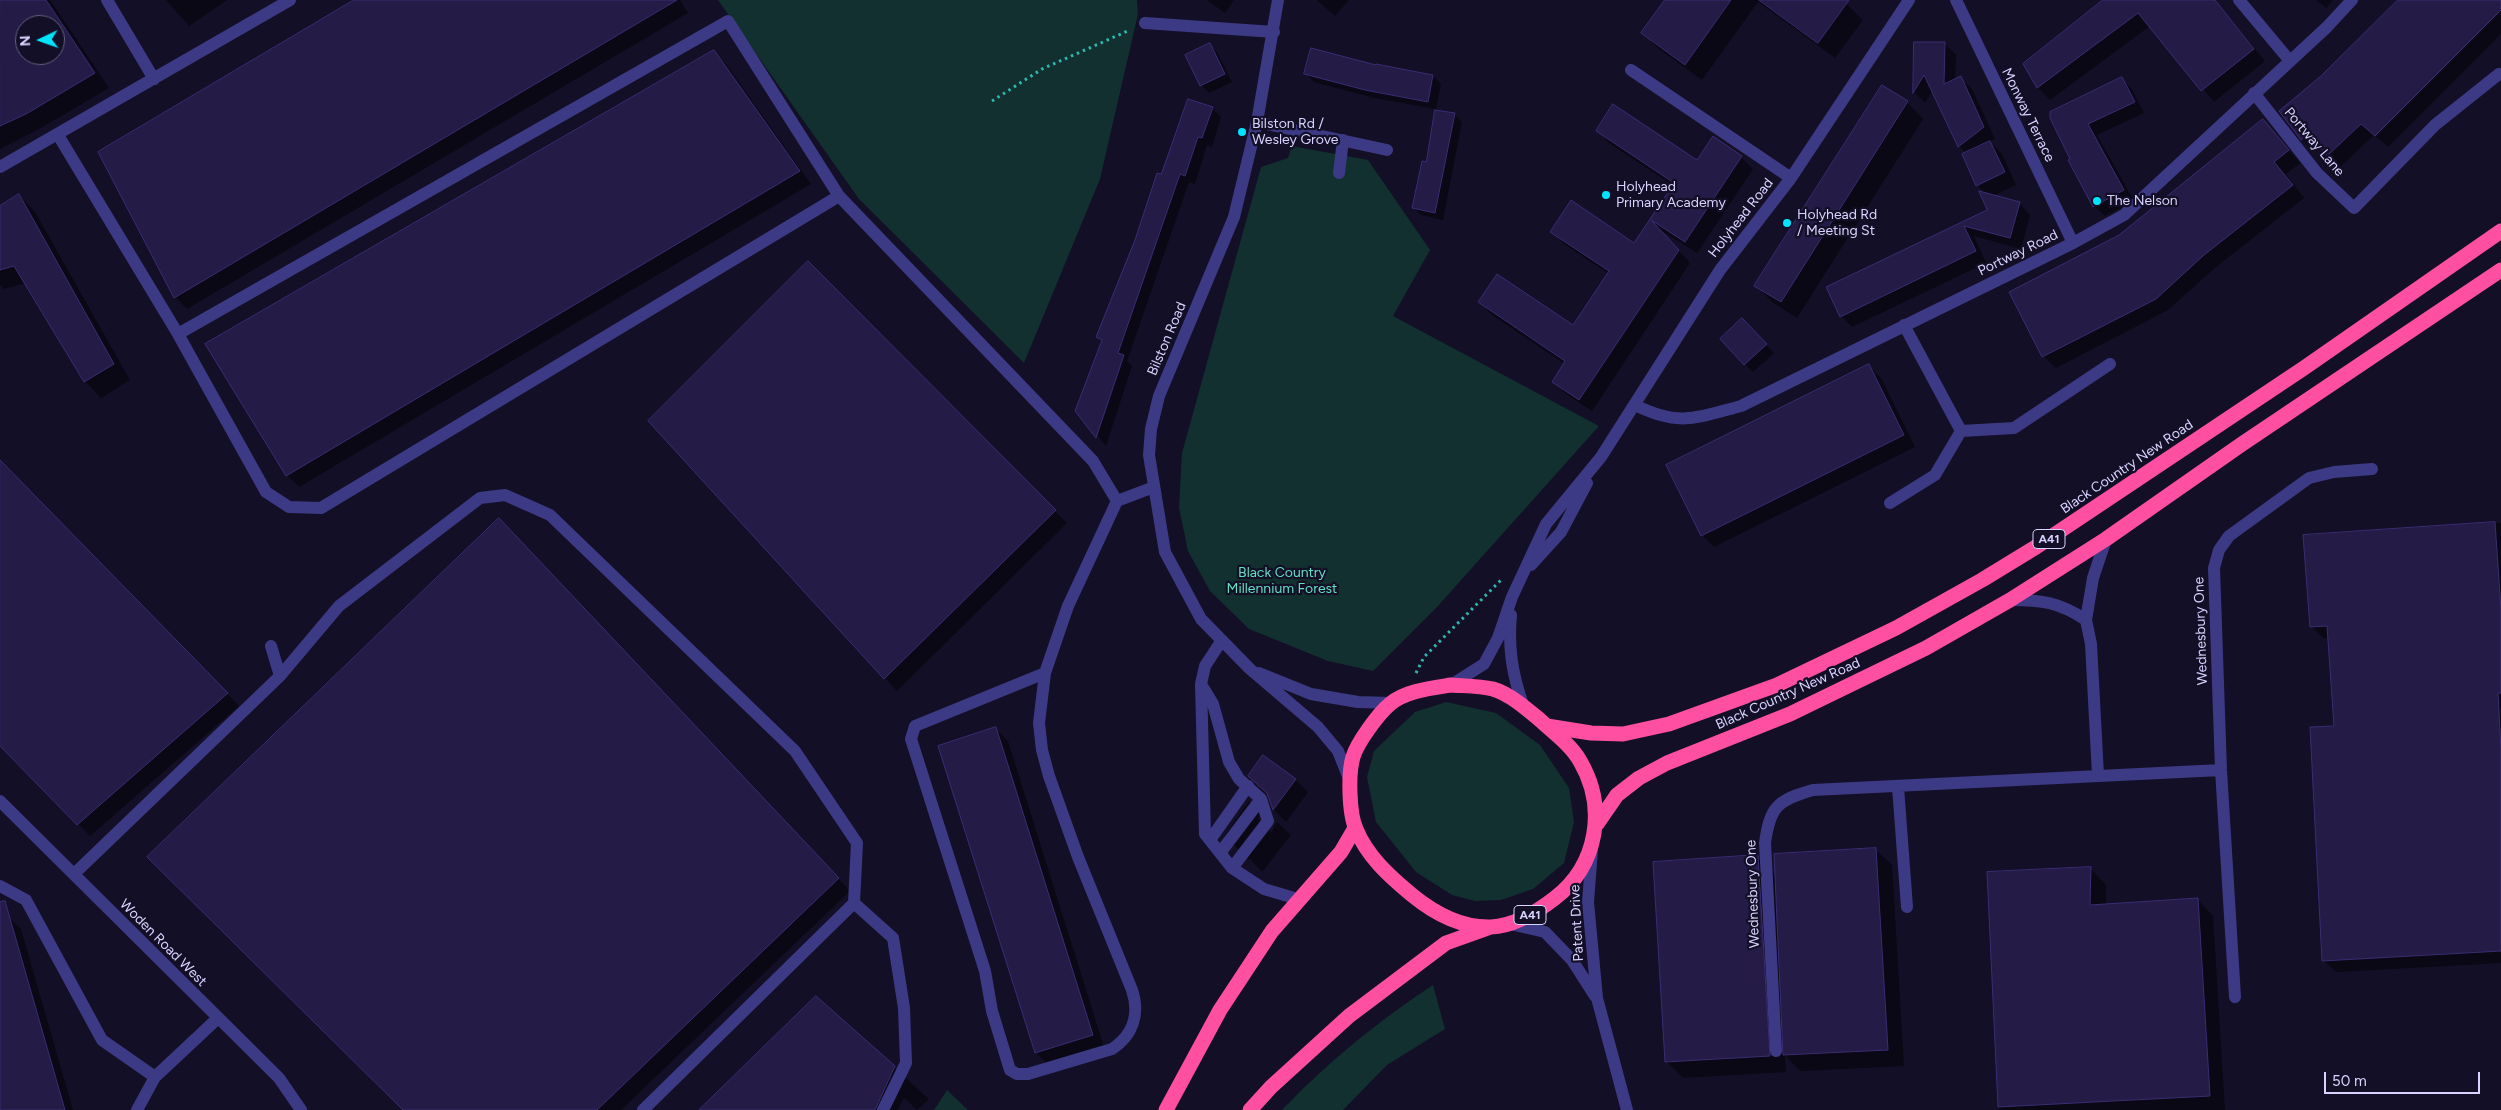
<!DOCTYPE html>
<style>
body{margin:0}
#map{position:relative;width:2501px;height:1110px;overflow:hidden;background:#130f26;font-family:Figtree,sans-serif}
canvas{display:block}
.north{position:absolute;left:15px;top:15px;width:50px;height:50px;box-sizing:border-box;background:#130f26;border:1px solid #625e7d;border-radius:50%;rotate:267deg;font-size:14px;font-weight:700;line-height:20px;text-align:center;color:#d9d4ff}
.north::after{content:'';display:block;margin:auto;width:18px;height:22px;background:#00e5ff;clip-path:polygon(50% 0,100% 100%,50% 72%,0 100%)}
.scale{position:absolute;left:2324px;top:1072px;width:156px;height:22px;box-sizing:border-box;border:2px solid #d9d4ff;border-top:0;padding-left:6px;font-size:15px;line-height:18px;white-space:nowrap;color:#d9d4ff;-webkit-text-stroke:4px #130f26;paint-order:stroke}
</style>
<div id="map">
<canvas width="2501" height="1110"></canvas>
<div class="north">N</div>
<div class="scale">50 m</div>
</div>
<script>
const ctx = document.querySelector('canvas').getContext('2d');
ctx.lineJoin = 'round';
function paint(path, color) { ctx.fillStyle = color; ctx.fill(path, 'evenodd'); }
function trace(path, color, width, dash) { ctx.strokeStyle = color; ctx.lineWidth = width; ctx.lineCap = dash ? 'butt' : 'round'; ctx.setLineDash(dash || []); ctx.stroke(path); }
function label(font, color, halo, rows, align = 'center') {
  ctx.font = font + ' Figtree,sans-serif'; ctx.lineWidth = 4.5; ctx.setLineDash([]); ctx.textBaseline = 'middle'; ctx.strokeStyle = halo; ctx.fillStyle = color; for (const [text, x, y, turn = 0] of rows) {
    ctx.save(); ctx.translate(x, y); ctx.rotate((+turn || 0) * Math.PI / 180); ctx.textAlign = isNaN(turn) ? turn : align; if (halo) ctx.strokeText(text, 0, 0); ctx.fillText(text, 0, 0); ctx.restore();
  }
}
paint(new Path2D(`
 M718,0H1137L1138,14L1100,179L1024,363L859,199Z
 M1292,146L1368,160L1430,250L1393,316L1599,426L1437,607L1373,671L1328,661L1249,629L1210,591L1188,551L1179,508L1182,453L1261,167L1288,158Z
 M1446,702L1496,713L1540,745L1569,788L1574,822L1564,863L1533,889L1501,900L1475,901L1452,895L1416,872L1376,822L1367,777L1374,751L1415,712Z
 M1433,985L1445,1029L1387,1065L1343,1110H1282C1328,1062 1378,1021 1433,985Z
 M947,1090L968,1110H934Z`), '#12302f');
paint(new Path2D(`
 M0,0H50L109,88L41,128L0,149ZM25,25H55V55H25Z
 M166,0H227L189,26Z
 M356,0H680L688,13L187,309L175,297Z
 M1207,0H1234L1225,13Z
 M1317,0H1349L1335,16Z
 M1666,0H1842L1863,20L1835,58L1758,2L1702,80L1659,49L1643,33Z
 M2105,0H2215L2265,61L2214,102L2150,26L2050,100L2038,88Z
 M2316,0H2333L2326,8Z
 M2400,0H2501V34L2388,147L2374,135L2340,167L2320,146L2314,151L2302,139L2322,77Z
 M1915,43H1944L1956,55L1955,80L1960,78L1972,89L1995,139L1990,142L2002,154L2016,185L1992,196L2019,203L2030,215L2021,249L1974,236L1986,263L1852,327L1841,316L1827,288L1989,210L1987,195L1977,185L1967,154L1959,146L1933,90L1925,103L1914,92Z
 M1209,44L1217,52L1232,82L1209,93L1201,85Z
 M714,52L726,64L811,184L299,487L287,475Z
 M1377,67L1433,76L1441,84L1436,109L1374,98L1314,82L1306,74Z
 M2121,79L2132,89L2144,113L2097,135L2134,201L2105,216L2094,206L2052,118Z
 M1907,102L1923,119L1797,318L1772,302L1756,285Z
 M1212,108L1221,117L1212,147L1207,145L1195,184L1189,182L1127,361L1132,366L1106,446L1077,411L1102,342L1098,337L1162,176Z
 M1454,114L1462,122L1443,220L1421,215L1413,207L1427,164Z
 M2263,121L2300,163L2286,174L2304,198L2216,267L2168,310L2056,368L2043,356Z
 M1597,130L1697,162L1741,157L1753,169L1697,253L1659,229L1690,263L1592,411L1566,394L1553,381L1565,364L1492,315L1480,302L1574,326L1609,274L1564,244L1551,231L1635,244L1674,186L1609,143Z
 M19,195L35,212L130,380L101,398L85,381L25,283L4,289L0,285V207Z
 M808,263L1067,523L897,691L650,421Z
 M1750,328L1774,353L1753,372L1745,364Z
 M1868,365L1881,378L1915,447L1714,547L1702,535Z
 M0,462L239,706L90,836L0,745Z
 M2501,523V963L2336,972L2323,960L2335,727L2329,638H2323L2311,626L2305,536Z
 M511,532L850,891L621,1110H403Z
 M996,729L1008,741L1104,1047L1048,1065L1036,1052Z
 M1263,756L1296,780L1308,792L1286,822L1274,810L1268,794Z
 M1249,801L1261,813L1258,818L1271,833L1277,822L1291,835L1262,872L1250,859L1248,860L1225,835Z
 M1875,849L1892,865L1904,1066L1800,1071L1785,1055L1786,1072L1683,1078L1667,1062L1654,863L1757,857L1776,875Z
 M2090,868L2106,885V905L2197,899L2213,916L2225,1110H1999L1988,873Z
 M8,917L21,929L73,1110H0V919Z
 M816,998L929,1099L917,1110L904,1098L898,1110H701Z`), '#0007');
const building = new Path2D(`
 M0,0H46L95,73L26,114L0,126ZM25,25H55V55H25Z
 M354,0H677L174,298L98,152Z
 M1665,0H1731L1685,65L1641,33Z
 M1759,0H1849L1818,43Z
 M2103,0H2215L2254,49L2201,91L2138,13L2037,88L2023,64Z
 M2398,0H2501V10L2375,136L2361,124L2327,156L2309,134L2301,140L2279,111L2321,76Z
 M1914,42H1945L1944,84L1961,76L1984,127L1958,147L1924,75L1913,93Z
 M1210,43L1225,74L1200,86L1185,55Z
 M1311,48L1376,65V64L1433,75L1428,102L1365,90L1304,74Z
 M714,50L800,171L286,476L205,344Z
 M2122,77L2135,102L2088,124L2124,190L2093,207L2068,160L2070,159L2050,118V112Z
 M1882,85L1908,101L1781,302L1754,286Z
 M1188,99L1213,107L1202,138L1198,137L1185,176L1180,174L1118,353L1124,355L1096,438L1075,411L1102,340L1096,337L1135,240L1157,173L1161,174Z
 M1613,104L1697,160L1713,136L1742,156L1685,242L1651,220L1679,250L1579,400L1552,382L1565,361L1478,302L1497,274L1573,325L1609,271L1550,232L1571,200L1634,243L1674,183L1596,131Z
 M1435,110L1455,113L1435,213L1412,208L1422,161L1426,162Z
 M2263,119L2289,150L2274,162L2293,185L2204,255L2156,299L2042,357L2009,292L2119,235Z
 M1990,141L2005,172L1976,186L1962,154Z
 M1979,191L2020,202L2010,238L1964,226L1976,251L1840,317L1826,287L1987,210Z
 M19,194L114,364L84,382L14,266L0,270V206Z
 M808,261L1056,510L884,679L648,421Z
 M1742,318L1767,344L1744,365L1720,339Z
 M1869,364L1904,435L1701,536L1666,465Z
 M0,460L228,693L77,825L0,746Z
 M499,518L839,878L597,1110H403L147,857Z
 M2495,522L2501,610V693H2498L2501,750V951L2322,961L2310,727L2334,726L2327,626L2310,627L2303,535Z
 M996,727L1093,1035L1035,1053L938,746Z
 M1263,755L1296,779L1273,810L1267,793L1248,776Z
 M1876,848L1888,1050L1783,1055L1774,854Z
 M1758,855L1770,1056L1665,1062L1653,862Z
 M2091,867L2090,905L2198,898L2210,1096L1998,1107L1987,872Z
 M5,901L65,1110H0V902Z
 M816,996L895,1066L875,1110H699Z`);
paint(building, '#241b47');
trace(building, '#3b2d73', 1);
trace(new Path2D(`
 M992,101L1042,69L1130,30
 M1416,673L1424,657L1501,580`), '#2fb8b0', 3, [2.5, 4]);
trace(new Path2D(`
 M107,0L154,79
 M1278,0L1257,122L1234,217L1159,396L1151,429L1149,455L1165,552L1201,619L1250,669L1318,727L1338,751L1350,781
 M1956,0L2073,243
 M2239,0L2290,61
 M1145,23L1274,32
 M1631,70L1791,178
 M2254,93L2317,173L2354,208L2435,125L2499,74
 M1257,122L1387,150
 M58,135L178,334L266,492L289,507L321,508L839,196L1093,461L1117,501L1154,487
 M0,167L290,0
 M1339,173L1343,140
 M178,334L728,21L839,196
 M1635,405C1679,427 1696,418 1741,406L2073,243L2124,215L2327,27L2352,0
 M1961,431L2014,428L2110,364
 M1890,503L1935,475L1961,431L1904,325
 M1531,565L1561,532L1587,483
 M2010,600C2042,600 2059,602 2086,620
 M1511,615C1508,648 1512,673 1523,705
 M1222,640L1205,666L1201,684L1205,834L1232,868L1264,889L1301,900
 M1045,673L1039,723L1042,750L1049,776L1078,857L1132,990C1140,1014 1133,1035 1112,1049L1028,1074H1017L1010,1070L992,1011L985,971L911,739L915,726L1045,673L1068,606L1117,501
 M1259,673L1311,694L1358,702L1391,703
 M280,676L339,606L480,498L505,495L550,515L795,751L857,843L854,903
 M1451,685L1484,664L1498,638L1512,597L1546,524L1601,457L1720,270L1791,178L1909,0
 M1202,686L1213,704L1229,762L1239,779L1261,799L1268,821L1232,868
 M2098,775L2091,644L2086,620L2093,578L2106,539
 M1898,787L1907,907
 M0,801L279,1078L301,1110
 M1210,840L1248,786
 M1592,850L1588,902L1597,998L1627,1110
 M1220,853L1261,799
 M74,874L280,676L271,646
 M0,886L26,900L102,1040L155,1077
 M1510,924L1545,932L1572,960L1595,996
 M2235,997L2221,770L2214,568L2219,550L2229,536L2309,478L2334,472L2372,469
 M1776,1051L1765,843C1770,806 1778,800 1813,790L2221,770
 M137,1110L155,1077L218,1018
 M643,1110L854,903L893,938L904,1008L906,1063L883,1110`), '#3d3a85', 12);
trace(new Path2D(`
 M1451,685C1465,686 1480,686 1493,689C1510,694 1527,709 1540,720C1554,733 1571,745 1580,761C1607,807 1598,865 1555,898C1537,912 1515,926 1491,927C1460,928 1434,913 1412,895C1389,876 1367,856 1356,829C1349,814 1348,773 1353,757C1357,743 1378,714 1390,704C1405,691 1432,688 1451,685Z
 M1547,726L1591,733L1623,734L1669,724L1777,685L1896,628L1982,580L2036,547L2304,368L2501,231
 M1597,824L1617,795L1639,778L1667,763L1790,714L1926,648L2010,600L2106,539L2242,444L2501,270
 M1166,1110L1220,1010L1272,931L1341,852L1355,828
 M1250,1110L1271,1087L1349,1016L1446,943L1488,928`), '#ff4fa3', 15);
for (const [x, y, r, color] of [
 [1242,132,5,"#00e5ff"],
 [1606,195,5,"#00e5ff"],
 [2097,201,5,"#00e5ff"],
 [1787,223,5,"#00e5ff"]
]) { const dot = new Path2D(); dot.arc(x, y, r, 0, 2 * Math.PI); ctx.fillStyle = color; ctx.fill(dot); trace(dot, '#130f26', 2); }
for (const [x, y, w] of [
 [2049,539,32],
 [1530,915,32]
]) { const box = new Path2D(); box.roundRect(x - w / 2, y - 9.5, w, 19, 4); ctx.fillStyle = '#130f26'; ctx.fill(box); trace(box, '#d9d4ff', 1); }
label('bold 12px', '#d9d4ff', null, [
 ["A41",2049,539],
 ["A41",1530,915]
]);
label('14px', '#d9d4ff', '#130f26', [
 ["Monway Terrace",2028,115,64],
 ["Portway Lane",2314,142,50],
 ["Holyhead Road",1741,218,-52],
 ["Portway Road",2018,253,-26],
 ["Bilston Road",1167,339,-67],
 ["Black Country New Road",2127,467,-34],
 ["Wednesbury One",2201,631,-92],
 ["Black Country New Road",1788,694,-24],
 ["Wednesbury One",1753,894,-92],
 ["Patent Drive",1577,923,-93],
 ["Woden Road West",163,943,45]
]);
label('14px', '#d9d4ff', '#130f26', [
 ["Bilston Rd /",1252,124],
 ["Wesley Grove",1252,140],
 ["Holyhead",1616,187],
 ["Primary Academy",1616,203],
 ["The Nelson",2107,201],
 ["Holyhead Rd",1797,215],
 ["/ Meeting St",1797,231]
], 'left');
label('14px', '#5fe0c0', '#130f26', [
 ["Black Country",1282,573],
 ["Millennium Forest",1282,589]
]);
</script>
